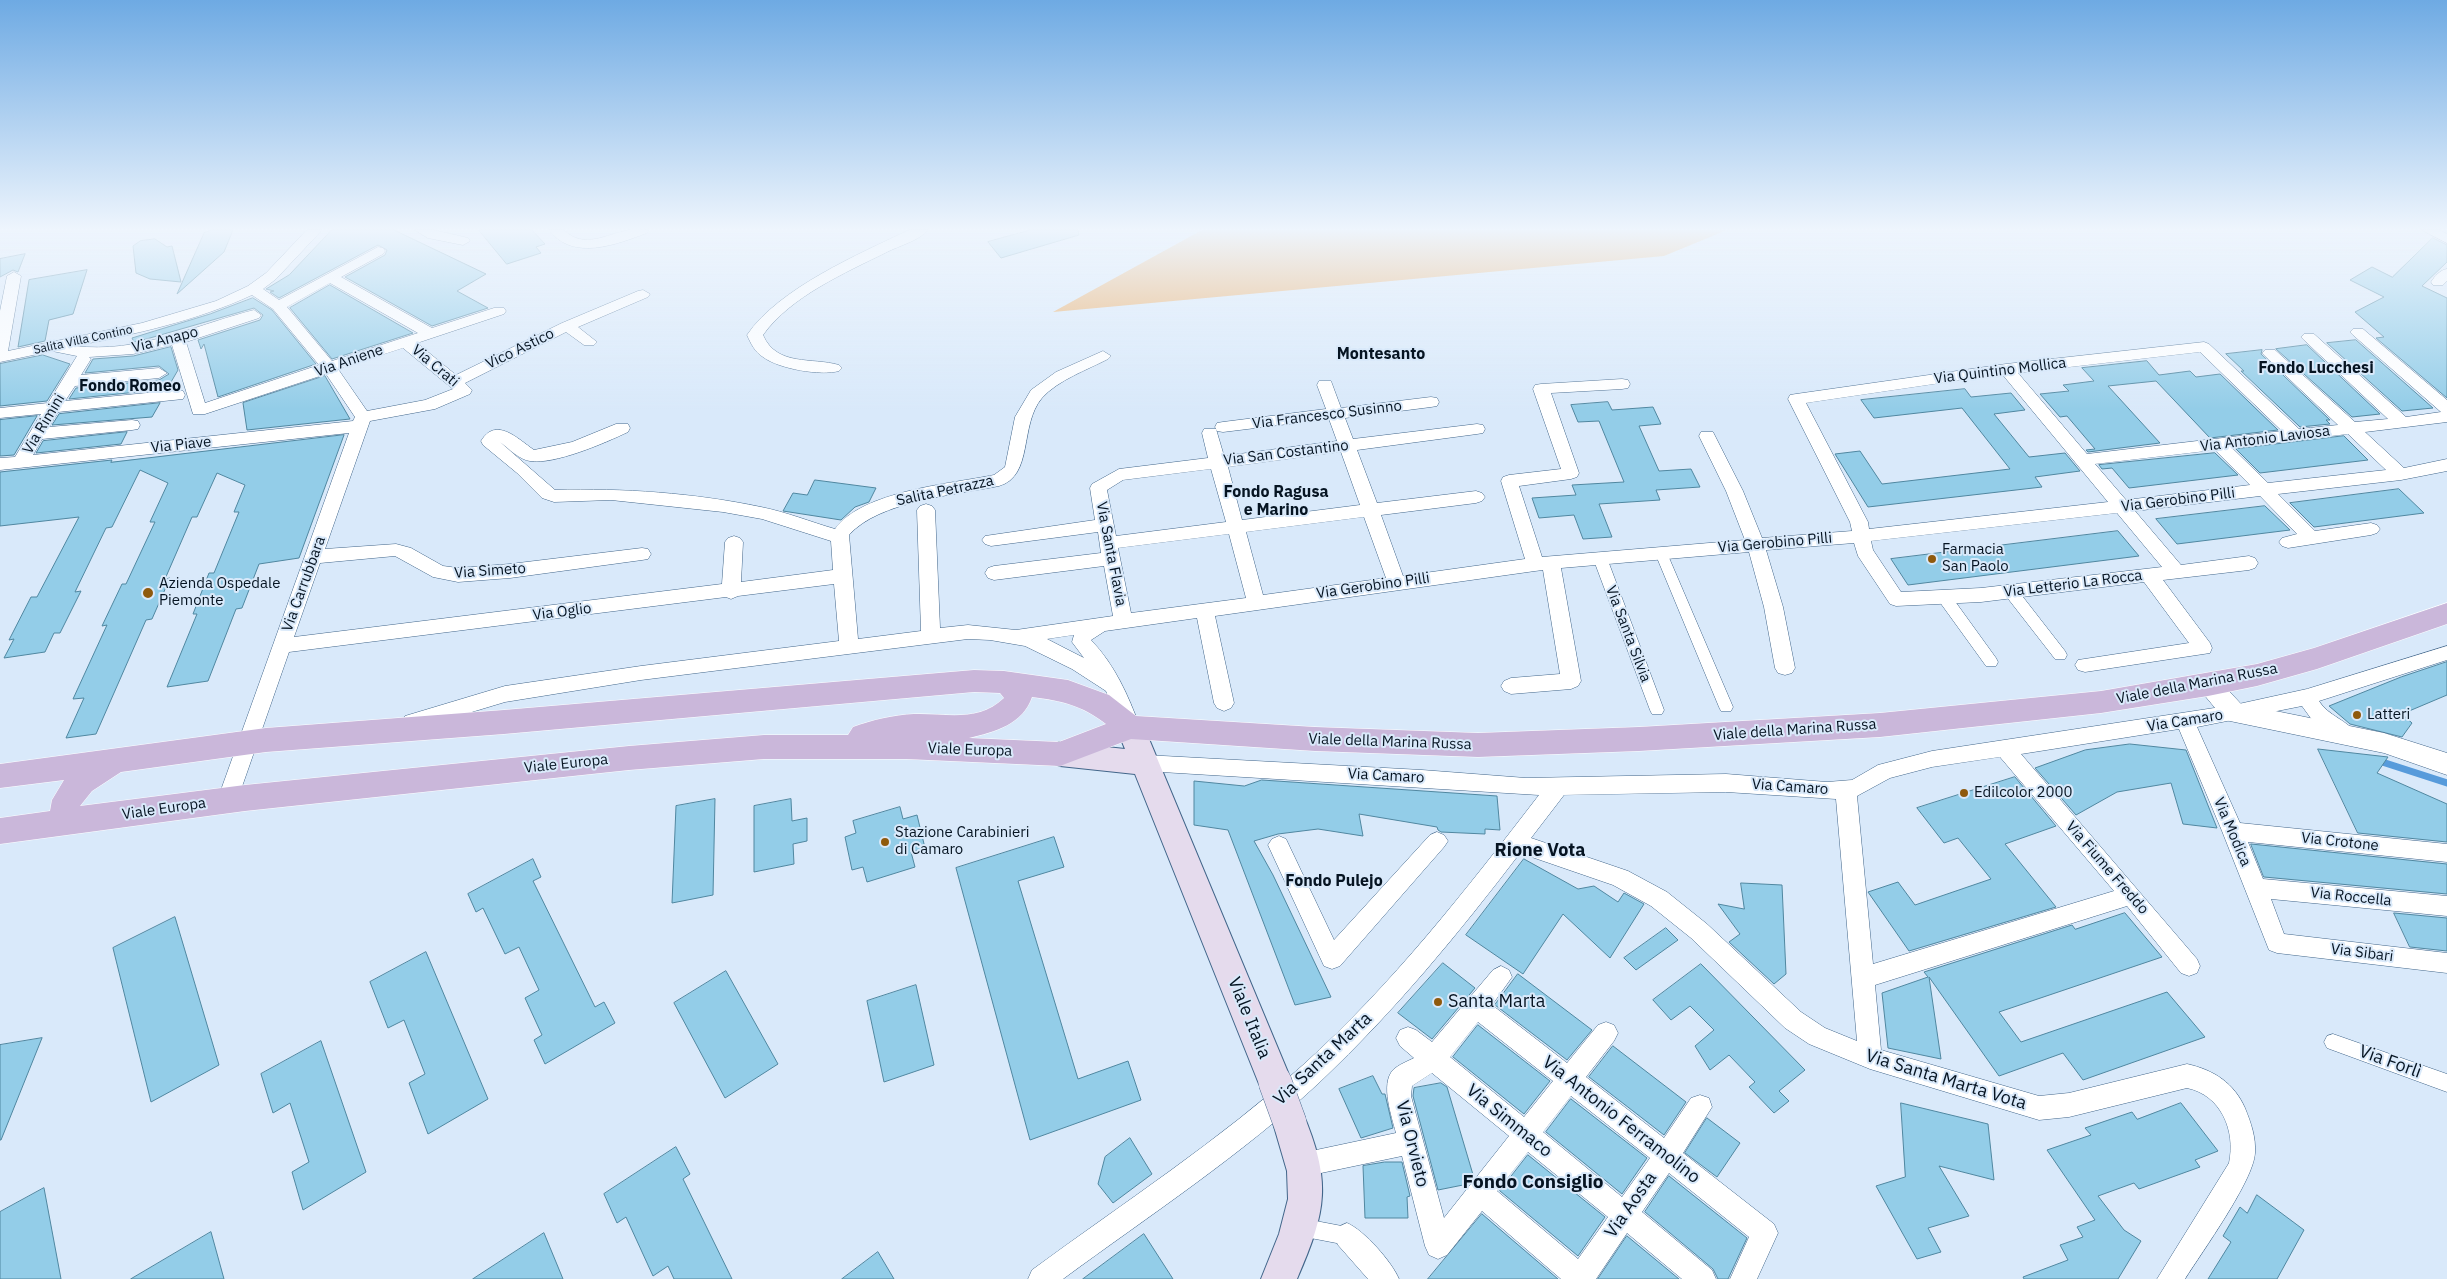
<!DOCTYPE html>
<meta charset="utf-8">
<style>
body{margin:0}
canvas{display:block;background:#d9e9fa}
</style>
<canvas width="2447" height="1279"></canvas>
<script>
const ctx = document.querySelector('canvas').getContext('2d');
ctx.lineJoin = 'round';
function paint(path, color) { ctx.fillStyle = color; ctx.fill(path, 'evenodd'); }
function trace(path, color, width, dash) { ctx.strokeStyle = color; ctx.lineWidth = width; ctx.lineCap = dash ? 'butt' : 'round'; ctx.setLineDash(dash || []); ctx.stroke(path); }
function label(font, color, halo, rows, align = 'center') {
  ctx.font = font + ' "IBM Plex Sans",sans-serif'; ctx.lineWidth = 4; ctx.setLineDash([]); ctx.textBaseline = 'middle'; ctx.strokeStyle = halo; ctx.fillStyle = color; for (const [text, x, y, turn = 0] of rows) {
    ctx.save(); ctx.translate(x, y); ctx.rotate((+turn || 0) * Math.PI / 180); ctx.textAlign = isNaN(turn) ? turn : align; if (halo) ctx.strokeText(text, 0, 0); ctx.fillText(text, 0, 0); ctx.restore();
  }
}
paint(new Path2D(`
 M1202,230H1727L1664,256L1053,312Z`), '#ebaf6b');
trace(new Path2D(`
 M2376,760L2447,783`), '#579bdb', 7);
const building = new Path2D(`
 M211,230H233L224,252L177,294L204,233Z
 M332,230H394L486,274L457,291L488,308L432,326L345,277L385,255L387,250L378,245L279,298L270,292L274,291L266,289L289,275Z
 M479,230H532L545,244L536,247L541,253L507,264Z
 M1030,230H1078L1079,235L1001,258L988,242Z
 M2433,238L2447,245V262L2422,286L2447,298V398L2376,338L2384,337L2355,312L2384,297L2350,280L2372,267L2392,277Z
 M155,239L167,247L172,246L181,282L150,279L136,273L133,246L140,241Z
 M25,254L18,272L13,270L0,277V259Z
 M87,270L73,314L49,320L45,341L18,347L29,280Z
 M330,285L413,333L332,359L290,308Z
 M253,298L272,310L316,364L218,397L204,344L201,349L198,340L260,320L263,315L254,308L143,340L134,342L132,338L210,314Z
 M2356,340L2433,408L2402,411L2327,343Z
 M2307,345L2380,414L2352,417L2276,349Z
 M171,347L178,370L167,389L69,399L76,388L159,380L169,374L159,366L85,373L93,359L133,356Z
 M2262,350L2261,354L2330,420H2326L2330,424L2300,427L2241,371H2244L2226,354Z
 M43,355L70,364L47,401L0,406V364Z
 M2147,361L2159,375L2190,371L2196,377L2220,374L2278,430L2210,438L2156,381L2108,386L2160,443L2088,452L2086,450L2095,449L2067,416L2060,417L2040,394L2069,391L2063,385L2094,381L2082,368Z
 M325,376L350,419L247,430L243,403Z
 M1965,389L1971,397L2011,393L2025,410L1994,414L2029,457L2065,453L2080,471L2035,477L2042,487L1868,507L1835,454L1860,451L1882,484L2010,469L1962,408L1874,418L1861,400Z
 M1608,402L1612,410L1653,407L1661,424L1639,426L1659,471L1691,469L1700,487L1656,490L1660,500L1599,504L1612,537L1583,539L1574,515L1539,518L1532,498L1576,495L1572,485L1624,482L1599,421L1578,422L1571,405Z
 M160,403L152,417L52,425L59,414Z
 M37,416L14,455L0,456V420Z
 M127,432L121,444L36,453L43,441Z
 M344,435L299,558L259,564L242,608L236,609L208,681L167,687L197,614H193L209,573H214L239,512H234L245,485L217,473L197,517H192L165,579L170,578L152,619L146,620L96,734L66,738L84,698L73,699L107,625L102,626L122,584H126L155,522H150L168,483L140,470L112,527L106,528L75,592L81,591L60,633H54L45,652L4,658L14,639L9,640L31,597H37L79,517L0,526V472L112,460L111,462Z
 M2344,436L2368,460L2260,473L2236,449Z
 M2215,453L2238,475L2129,488L2112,468L2102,469L2099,465Z
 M815,480L876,488L869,502L855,507L841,520L783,511L793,493L807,495Z
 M2399,489L2424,513L2314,527L2290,503Z
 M2265,506L2290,530L2177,544L2156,519Z
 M2118,531L2139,556L1908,585L1891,559Z
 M2447,662V695L2402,714L2412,723L2402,737L2350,724L2329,706L2401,677Z
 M2130,744L2186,750L2217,828L2183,824L2171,783L2117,792L2076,815L2035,768L2085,750Z
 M2318,749L2388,757L2377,773L2447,804V842L2358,833Z
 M2015,777L2056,826L2005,844L2056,907L1909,951L1868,892L1898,882L1915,905L1991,879L1958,838L1944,843L1917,808Z
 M1262,780L1497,796L1500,830L1485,829V834L1441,832L1438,830L1437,827L1359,814L1363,836L1318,829L1278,834L1254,841L1273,875L1331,997L1295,1005L1228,830L1194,825V781L1244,786Z
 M715,799L713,895L672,903L676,806Z
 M791,799L792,821L807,818V841L793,844L794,864L754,872V806Z
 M900,807L903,819L917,815L925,848L911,852L915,867L867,882L863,867L852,870L845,837L856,833L853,821Z
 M1054,837L1064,867L1018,881L1078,1079L1128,1061L1141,1100L1030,1140L956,868Z
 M2251,844L2447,864V894L2264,877Z
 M533,859L541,877L533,881L595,1007L604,1002L615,1023L545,1064L534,1040L542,1035L525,998L539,990L519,947L505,954L483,908L476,912L468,894Z
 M1524,859L1578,889L1594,886L1618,902L1624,893L1644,904L1610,958L1563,914L1523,974L1466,935Z
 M1741,883L1782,885L1786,974L1774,984L1729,942L1740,934L1718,904L1744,909Z
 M2125,913L2162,957L1999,1012L2021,1042L2167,992L2205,1037L2083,1080L2063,1053L1999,1076L1929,977L1941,1059L1888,1048L1882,993L1928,977L1924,972L2072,925L2075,929Z
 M2394,913L2447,918V951L2410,947Z
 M175,917L219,1065L151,1102L113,948Z
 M1666,928L1678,940L1636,970L1624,958Z
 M426,952L488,1099L428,1134L409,1083L425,1074L404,1020L388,1028L370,982Z
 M1443,963L1475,988L1432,1039L1398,1013Z
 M1701,964L1805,1070L1779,1091L1789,1101L1774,1113L1749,1087L1755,1082L1729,1055L1710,1070L1695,1046L1714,1030L1690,1006L1671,1020L1653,1000Z
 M726,971L778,1064L725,1098L674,1003Z
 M1518,974L1592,1030L1567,1060L1495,1005Z
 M916,985L934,1065L884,1082L867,1001Z
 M1478,1025L1550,1081L1524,1114L1453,1057Z
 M42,1038L1,1140H0V1045Z
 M321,1041L366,1172L303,1210L292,1172L309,1162L290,1103L273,1113L261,1074Z
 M1613,1046L1686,1102L1664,1135L1589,1077Z
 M1373,1076L1382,1094H1385L1393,1128L1361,1138L1339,1089Z
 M1441,1083L1447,1087L1474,1178L1468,1184L1438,1190L1413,1096L1414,1088Z
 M1571,1099L1647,1158L1622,1194L1546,1132Z
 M1901,1103L1988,1124L1994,1180L1939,1166L1969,1216L1928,1228L1941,1252L1917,1259L1876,1186L1905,1177Z
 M2181,1103L2218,1151L2195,1160L2200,1167L2139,1189L2134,1183L2098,1196L2124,1230L2141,1241L2118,1279H2024L2023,1277L2068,1260L2060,1245L2083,1237L2077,1227L2095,1220L2047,1150L2091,1135L2085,1128L2132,1112L2137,1119Z
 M1707,1118L1740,1143L1717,1177L1685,1153Z
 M1130,1138L1152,1174L1113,1203L1098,1184L1105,1157Z
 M676,1147L690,1174L683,1179L732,1279H674L668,1266L653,1276L626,1217L617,1223L604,1194Z
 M1528,1155L1605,1217L1578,1256L1500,1191Z
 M1385,1162H1402L1410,1196L1407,1197L1408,1218H1365L1363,1166Z
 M1669,1176L1747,1238L1728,1279H1718L1713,1269L1645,1212Z
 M44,1188L61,1279H0V1212Z
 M2257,1195L2304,1230L2277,1279H2208L2231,1242L2223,1236L2240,1207L2247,1213Z
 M1482,1214L1558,1279H1428Z
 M211,1232L224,1279H131Z
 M544,1233L563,1279H473Z
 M1144,1234L1173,1279H1083Z
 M1627,1236L1679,1279H1598Z
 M878,1252L894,1279H842Z`);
paint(building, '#93cde8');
trace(building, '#5087a0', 1);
const pedestrian = new Path2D(`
 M1661,548L1667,553L1733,707L1731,711H1721L1719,707L1655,553Z
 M1600,553L1607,558L1664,710L1662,714H1652L1650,710L1593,558Z
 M2011,587L2016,588L2065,651L2067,655L2065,659H2055L2006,596L2004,592L2006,588Z
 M1944,592L1949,593L1996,658L1998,662L1996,666H1986L1939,601L1937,597Z
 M2333,1034L2447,1074V1092L2327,1048L2324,1042L2327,1036Z
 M1300,1218L1347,1227L1354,1229L1356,1236L1354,1243L1347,1245L1300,1236L1293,1234L1291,1227L1293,1220Z`);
const minor = new Path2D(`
 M307,230H322L276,279L263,289L279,300L378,247L383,248L385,251L383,254L341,277L432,328L494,308H504L506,311L504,314L417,343L456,375L562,323L638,291L643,290L650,294L648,297L578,327L597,342L594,345H584L566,332L465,383L472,390L470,394L435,409L370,421L325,549L396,544L411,548L443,566L458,568L510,564L642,548L648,549L651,554L648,559L642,560L510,578L458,582L433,577L395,556L320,563L294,637L722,584L725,542L728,538L734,536L740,538L743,542L741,582L833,570L831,541L762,519L723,512L611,500L554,502L542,498L517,473L483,445L481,441C496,416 518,439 534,450L572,442L616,424H628L630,428L628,432C605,443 554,465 530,461C520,460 508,448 500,442L555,490C623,488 694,493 761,507C786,512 811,522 835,529C862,491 950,484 994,475L1005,467L1015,417L1031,390L1056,372L1103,351L1111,356L1108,359C1087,370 1058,380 1042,398C1019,425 1034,476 999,486C955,495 879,501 849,535L858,639L921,631L917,510L920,506L926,504L932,506L935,510L940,628L968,625L1016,630L1113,616L1104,566L994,580L988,578L985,573L988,568L994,566L1101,553L1098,532L991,546L985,544L982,540L985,536L1095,520L1090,488L1092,484L1119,469L1208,458L1202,433L1204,429H1216L1224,456L1337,441L1329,419L1223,432L1217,431L1215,427L1217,423L1223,422L1326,409L1317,385L1319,381H1331L1341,408L1431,397L1437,398L1439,402L1437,406L1431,407L1345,418L1353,439L1477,424L1483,425L1485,429L1483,433L1477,434L1357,450L1377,503L1476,491L1482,493L1485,497L1482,501L1476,503L1381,515L1403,576L1525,559L1501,481L1503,477L1509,475L1561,469L1533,389L1535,385L1541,384L1622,379L1628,380L1630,384L1628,388L1622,389L1551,393L1579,473L1577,477L1571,479L1519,486L1542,557L1745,540L1726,491L1699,436L1701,432H1713L1743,491L1762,538L1852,531L1850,522L1788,399L1790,395L1796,394L2006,364L2204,342L2209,344L2299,429L2338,425L2265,356L2262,353L2265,350H2275L2355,422L2388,419L2304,340L2301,337L2304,334H2314L2406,417L2441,412L2353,335L2350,332L2353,329H2363L2447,400V422L2365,432L2404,468L2447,459V471L2401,480L2278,494L2315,531L2371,523L2377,525L2380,529L2377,533L2371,535L2288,548L2282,546L2279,542L2282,538L2297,534L2260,496L2135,511L2181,565L2249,556L2255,558L2258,563L2255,568L2249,570L2163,580L2210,643L2212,648L2210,653L2085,672L2078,670L2075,665L2078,660L2189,643L2144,582L1981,602L1896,606L1890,604L1858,556L1854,543L1766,550L1783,607L1795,668L1792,673L1785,675L1778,673L1775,668L1764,607L1749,552L1561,568L1581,681L1578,686L1571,689L1511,694L1504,691L1501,686L1504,681L1511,678L1560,674L1543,570L1535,571L1215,616L1234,703L1231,708L1224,711L1217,708L1214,703L1197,618L1105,631L1091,640C1115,665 1128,695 1140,727L1137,733L1130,735L1123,733L1106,691L1072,669L1025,646L990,640L968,639L641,680L505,702L412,730L405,728L402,722L405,716L505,686L641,666L839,641L834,584L738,596L731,599L726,597L289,652L237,801L234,807L227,810L220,807L217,801L349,433L0,470V458L15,457L41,414L0,418V408L48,403L77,356L52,351L0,362V311L7,276L14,272L21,276L8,351L142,323L216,301L248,286L266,273ZM330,283L418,333L332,361L287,307ZM252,295L273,309L319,365L205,403L186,342L259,318L261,315L254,310C195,325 138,354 75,346C135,334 196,321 252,295ZM172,345L193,414H205L326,374L355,417L353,421L33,455L42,439L132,430L138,429L140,425L138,421L132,420L49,427L58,412L183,399L185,395L183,391L177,390L65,401L75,386L159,378L167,373L159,368L81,375L91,359L89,357L133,354ZM403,348L453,389L425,400L367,411L338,369ZM2200,352L2282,431L2087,454L2018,373ZM2002,374L2108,502L1869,529L1868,522L1806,403ZM2348,434L2386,470L2268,483L2232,448ZM2215,450L2250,485L2126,500L2095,464ZM1341,452L1360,505L1242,520L1228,467ZM1211,469L1226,522L1116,536L1107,490L1123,480ZM2117,513L2162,567L1981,588L1901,592L1873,550L1871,541ZM1364,517L1386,578L1263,595L1246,532ZM1229,534L1246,598L1131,613L1118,548ZM1074,635L1072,642L1084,658L1047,639Z
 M415,230H434L468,238L470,241L463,245L428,238Z
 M549,230H564C584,250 606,234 629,230C635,229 642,230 649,230L647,233C617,244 573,262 549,230Z
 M909,230H928C920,240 899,246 887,252C845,273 791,296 763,335C777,367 812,357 839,365L842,368L839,371C821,376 779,369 763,357C755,352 751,344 747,335C779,288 859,254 909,230Z
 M2422,230H2440L2447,234V243Z
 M2447,269V281L2443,285H2433L2431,282C2435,276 2440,270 2447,269Z
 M2447,646V660L2319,701C2328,716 2349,721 2355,733L2352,739L2345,741L2315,724L2302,706L2197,727L2240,823L2447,844V862L2248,842L2263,879L2447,896V916L2271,899L2284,934L2447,953V973L2277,953L2269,950L2222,831L2179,729L2021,754L2197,959L2200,966L2197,973L2189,976L2181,973L2127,906L1875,985L1881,1050L2039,1096L2069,1093L2187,1064C2214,1070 2234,1083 2245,1108C2251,1123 2256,1137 2255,1153C2254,1180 2202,1252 2185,1279H2157L2229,1163C2236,1131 2221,1095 2187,1088L2069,1117L2039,1120L1870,1069L1809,1044L1785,1028L1691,938L1651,906L1613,885L1520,853C1459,933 1395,1011 1321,1081C1242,1155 1150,1215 1063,1279H1028L1032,1270C1123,1203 1219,1141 1303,1065C1392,985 1466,890 1539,795L1145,771L1138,769L1135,763L1138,757L1145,755L1422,770L1526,778L1726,774L1827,782L1852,780L1878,765L1932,751L2234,705L2307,689ZM2000,757L2114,891L1873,964L1857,796L1890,778L1932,767ZM1726,792L1836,799L1857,1041L1825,1028L1801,1012L1707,924L1667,892L1628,871L1531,838L1564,795Z
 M1437,832L1444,835L1448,841L1444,847L1340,966L1332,969L1324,966L1268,845L1272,839L1279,836L1286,839L1334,940L1430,835Z
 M1501,966L1509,970L1512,977L1492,1005L1567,1063L1598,1025L1606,1022L1614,1025L1618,1033L1614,1041L1586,1077L1664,1138L1691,1098L1700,1095L1709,1098L1712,1107L1683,1153L1774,1224L1778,1233L1757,1279H1730L1749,1237L1669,1173L1642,1212L1712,1270L1716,1279H1682L1627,1233L1596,1279H1561L1482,1211L1447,1255L1438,1259L1429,1255L1425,1246L1402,1156L1302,1177L1293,1174L1290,1165L1293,1156L1302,1153L1396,1133C1392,1117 1380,1084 1393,1070C1398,1065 1408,1061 1414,1058L1400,1046L1396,1038L1400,1030L1408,1027L1416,1030L1432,1042L1493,970ZM1478,1022L1553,1081L1524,1117L1450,1057ZM1432,1073L1509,1136L1444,1218L1411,1096L1412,1086ZM1571,1096L1650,1158L1622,1197L1543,1132ZM1528,1152L1608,1217L1578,1259L1497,1191Z
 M1347,1223C1364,1230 1392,1262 1399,1279H1368L1338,1245L1334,1236L1338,1227Z`);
const tertiary = new Path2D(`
 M2208,675L2217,678L2241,704L2384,733L2447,753V775L2384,753L2225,720L2196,685L2199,678Z`);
const secondary = new Path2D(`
 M1130,716L1140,719L1144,727L1292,1082L1287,1094L1275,1098L1263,1094L1135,774L1060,766L1050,762L1046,754L1050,746L1060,742L1125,749L1116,727L1120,719Z
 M1290,1106L1302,1111C1332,1182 1327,1210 1297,1279H1261L1279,1234L1288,1199L1287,1171L1273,1123L1278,1111Z`);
const primary = new Path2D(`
 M2447,603V624L2317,669L2257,686L2208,696L2101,713L1880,737L1639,751L1478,757L1315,751L1131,739L1060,766L906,759H764L629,770L245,811L0,844V818L50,811L52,800L64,780L0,788V764L266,728L504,710L974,670L1004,671L1068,680L1109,695L1136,716L1315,727L1478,733L1639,727L1880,713L2101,691L2257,664L2314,648ZM974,692L1000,693L1004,698C978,723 946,713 914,714C894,715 872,720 853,727L848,735H764L629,746L245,785L80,806L92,791L121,772L266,752L504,734ZM1032,697C1063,701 1081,705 1106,724L1059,742L969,738C995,732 1023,724 1032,697Z`);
trace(pedestrian, '#42668a', 1);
trace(minor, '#42668a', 1);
trace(tertiary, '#42668a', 1);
trace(secondary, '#42668a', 2);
trace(primary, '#fff', 1);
paint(pedestrian, '#fff');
paint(minor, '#fff');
paint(tertiary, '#fff');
paint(secondary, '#e5dbed');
paint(primary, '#cab7da');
const secondaryBridge = new Path2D(`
 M1275,1082L1290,1123`);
trace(secondaryBridge, '#42668a', 34, []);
trace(secondaryBridge, '#e5dbed', 33);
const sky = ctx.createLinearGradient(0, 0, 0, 409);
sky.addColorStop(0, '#6eaae3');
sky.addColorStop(0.56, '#eef5fd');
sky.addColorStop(1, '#eef5fd00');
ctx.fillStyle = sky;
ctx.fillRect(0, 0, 2447, 409);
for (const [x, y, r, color] of [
 [1932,559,5,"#8f5a0d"],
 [148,593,6,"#8f5a0d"],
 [2357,715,5,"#8f5a0d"],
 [1964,793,5,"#8f5a0d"],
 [885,842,5,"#8f5a0d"],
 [1438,1002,5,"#8f5a0d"]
]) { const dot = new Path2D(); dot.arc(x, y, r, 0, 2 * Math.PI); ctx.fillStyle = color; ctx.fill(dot); trace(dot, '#d9e9fa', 2); }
label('12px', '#061422', '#d9e9fa', [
 ["Salita Villa Contino",83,340,-12]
]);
label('15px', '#061422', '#d9e9fa', [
 ["Via Anapo",165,340,-14],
 ["Vico Astico",520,349,-26],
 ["Via Aniene",349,361,-19],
 ["Via Crati",435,366,40],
 ["Via Quintino Mollica",2000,371,-7],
 ["Via Francesco Susinno",1327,415,-7],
 ["Via Rimini",44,424,-59],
 ["Via Antonio Laviosa",2265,439,-7],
 ["Via Piave",181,445,-6],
 ["Via San Costantino",1286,453,-7],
 ["Salita Petrazza",945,491,-12],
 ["Via Gerobino Pilli",2178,500,-7],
 ["Via Gerobino Pilli",1775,543,-5],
 ["Via Santa Flavia",1111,554,79],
 ["Via Simeto",490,571,-4],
 ["Via Carrubbara",304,584,-70],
 ["Via Letterio La Rocca",2073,584,-7],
 ["Via Gerobino Pilli",1373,586,-8],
 ["Via Oglio",562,612,-7],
 ["Via Santa Silvia",1628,634,69],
 ["Viale della Marina Russa",2197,684,-11],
 ["Via Camaro",2185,721,-9],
 ["Viale della Marina Russa",1795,730,-4],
 ["Viale della Marina Russa",1390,742,2],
 ["Viale Europa",970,750,2],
 ["Viale Europa",566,764,-6],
 ["Via Camaro",1386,776,3],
 ["Via Camaro",1790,787,4],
 ["Viale Europa",164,809,-8],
 ["Via Modica",2232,832,67],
 ["Via Crotone",2340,842,6],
 ["Via Fiume Freddo",2107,868,49],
 ["Via Roccella",2351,897,6],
 ["Via Sibari",2362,953,7]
]);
label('15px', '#061422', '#d9e9fa', [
 ["Farmacia",1942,550],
 ["San Paolo",1942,567],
 ["Azienda Ospedale",159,584],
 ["Piemonte",159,601],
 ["Latteri",2367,715],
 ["Edilcolor 2000",1974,793],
 ["Stazione Carabinieri",895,833],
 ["di Camaro",895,850]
], 'left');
label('bold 16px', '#061422', '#d9e9fa', [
 ["Montesanto",1381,354],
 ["Fondo Lucchesi",2316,368],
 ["Fondo Romeo",130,386],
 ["Fondo Ragusa",1276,492],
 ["e Marino",1276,510],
 ["Fondo Pulejo",1334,881]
]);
label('bold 18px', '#061422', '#d9e9fa', [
 ["Rione Vota",1540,851]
]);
label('18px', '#061422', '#d9e9fa', [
 ["Santa Marta",1448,1002]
], 'left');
label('18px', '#061422', '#d9e9fa', [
 ["Viale Italia",1249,1018,68],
 ["Via Santa Marta",1323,1059,-43],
 ["Via Forlì",2390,1062,20],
 ["Via Santa Marta Vota",1946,1080,17],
 ["Via Antonio Ferramolino",1621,1120,38],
 ["Via Simmaco",1509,1121,39],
 ["Via Orvieto",1412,1144,76],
 ["Via Aosta",1631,1205,-55]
]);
label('bold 19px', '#061422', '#d9e9fa', [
 ["Fondo Consiglio",1533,1183]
]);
</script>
